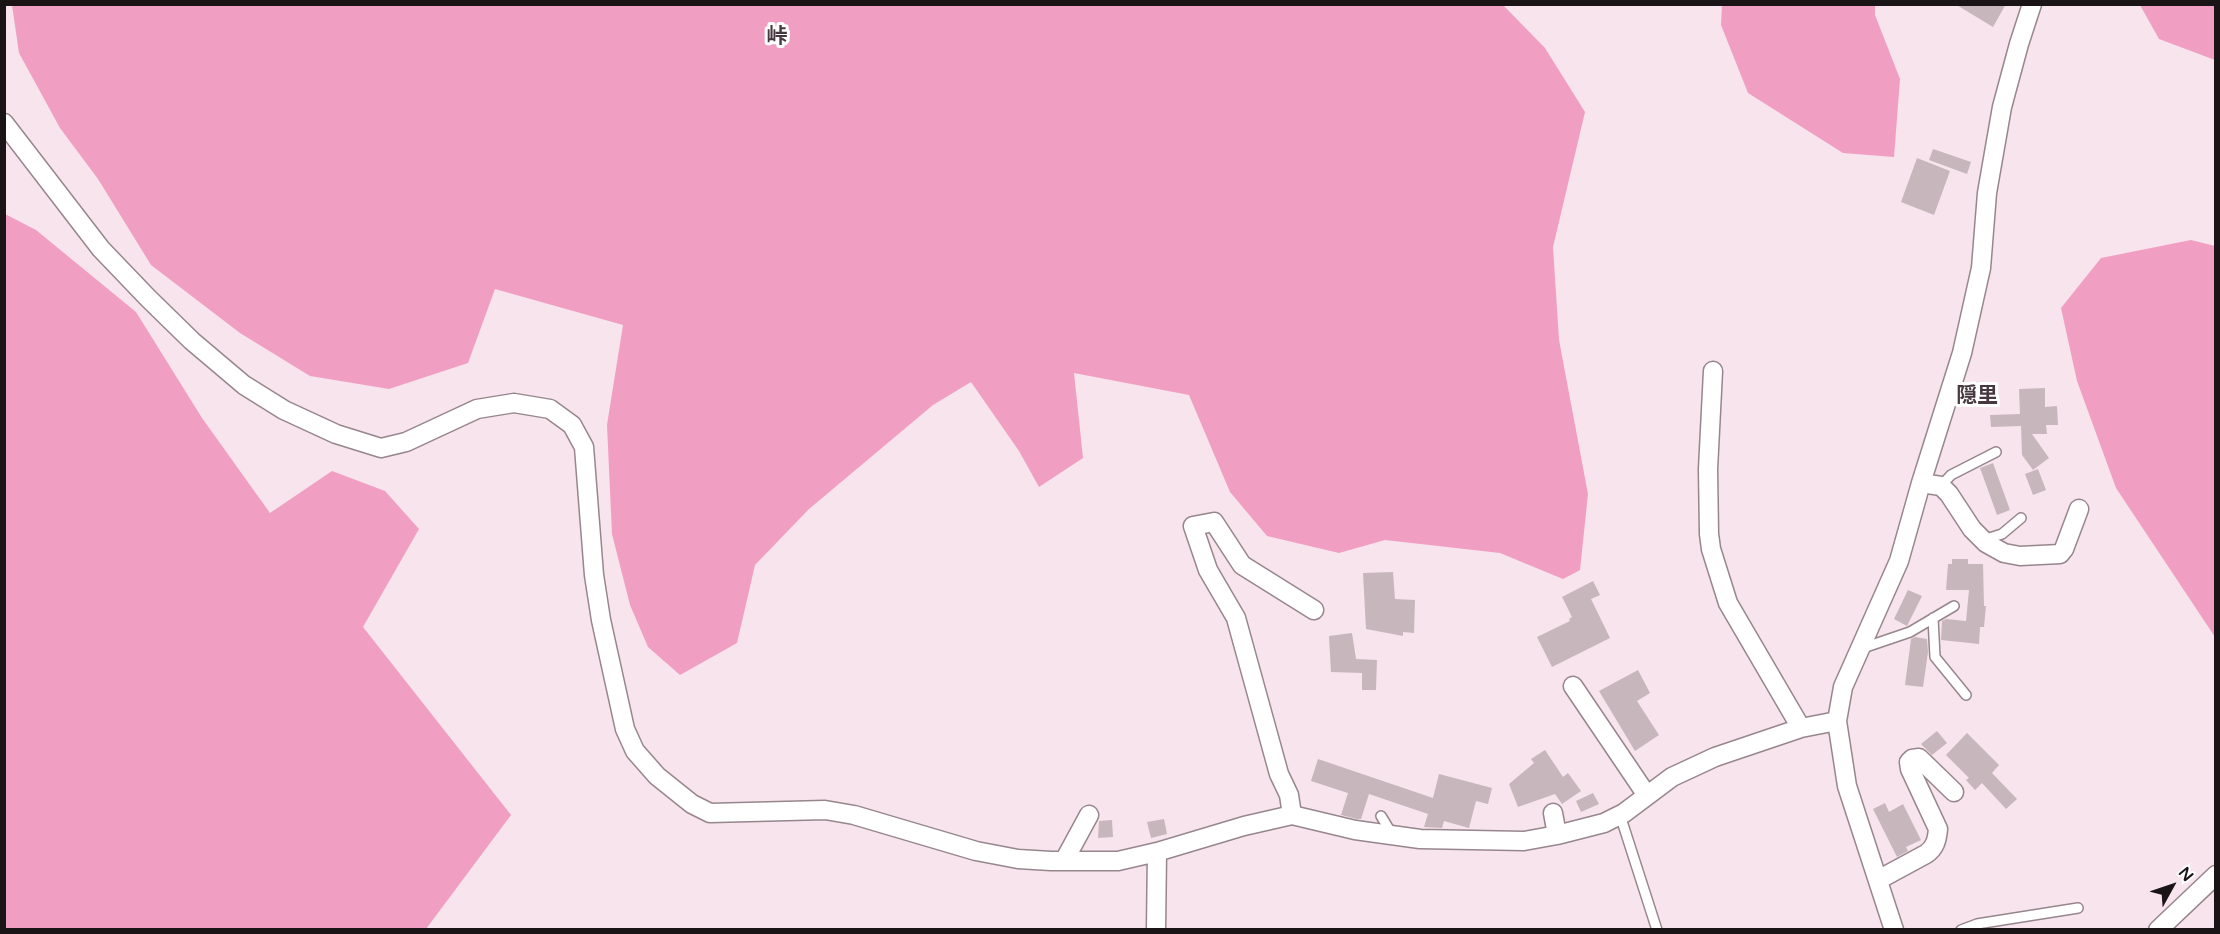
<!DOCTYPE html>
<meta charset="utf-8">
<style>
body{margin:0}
#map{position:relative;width:2220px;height:934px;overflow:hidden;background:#f7e4ec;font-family:"Varela Round",sans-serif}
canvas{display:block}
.frame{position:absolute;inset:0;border:6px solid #1a1417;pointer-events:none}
.north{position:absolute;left:2142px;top:856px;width:60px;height:60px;-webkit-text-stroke:4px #fff;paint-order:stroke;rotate:50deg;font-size:16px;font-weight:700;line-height:24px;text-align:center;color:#1a1417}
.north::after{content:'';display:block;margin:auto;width:21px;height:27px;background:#1a1417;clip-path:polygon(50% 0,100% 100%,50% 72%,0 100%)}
</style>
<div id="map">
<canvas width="2220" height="934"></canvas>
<div class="frame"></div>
<div class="north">N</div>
</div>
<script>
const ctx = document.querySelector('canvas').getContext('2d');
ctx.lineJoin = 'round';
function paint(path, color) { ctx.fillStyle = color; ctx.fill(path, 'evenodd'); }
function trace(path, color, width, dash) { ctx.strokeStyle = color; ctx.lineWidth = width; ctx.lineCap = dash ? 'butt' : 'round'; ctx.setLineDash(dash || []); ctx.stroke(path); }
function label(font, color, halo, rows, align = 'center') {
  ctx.font = font + ' "Varela Round","Noto Sans JP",sans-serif'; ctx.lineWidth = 6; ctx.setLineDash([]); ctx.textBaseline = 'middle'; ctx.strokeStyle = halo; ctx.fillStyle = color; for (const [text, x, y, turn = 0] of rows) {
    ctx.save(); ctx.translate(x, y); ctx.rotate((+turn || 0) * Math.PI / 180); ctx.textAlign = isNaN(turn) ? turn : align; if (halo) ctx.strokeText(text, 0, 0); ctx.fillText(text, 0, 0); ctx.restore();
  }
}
paint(new Path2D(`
 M12,5H1503L1545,48L1585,112L1553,247L1559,340L1588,494L1580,570L1563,579L1500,553L1385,540L1339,553L1267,536L1230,492L1189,395L1074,373L1083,458L1039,487L1019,451L971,382L933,405L809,509L755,565L737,643L680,675L648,647L630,605L612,534L607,425L623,325L495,289L468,363L389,389L310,376L240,333L151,265L98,179L60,128L19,53Z
 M1722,5H1875V15L1900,79L1894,157L1843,153L1748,93L1721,25Z
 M2140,5H2215V60L2159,39Z
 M5,214L36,230L136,312L202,418L270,513L332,471L385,491L419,529L363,627L511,815L426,929H5Z
 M2191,240L2215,246V637L2116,488L2077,381L2061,308L2101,258Z`), '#f19ec3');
paint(new Path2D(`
 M1955,4H2006L1993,27Z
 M1933,149L1971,162L1967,174L1929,160Z
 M1917,158L1950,171L1934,215L1901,202Z
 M2045,388V407L2057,406L2058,425H2046L2047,434H2032L2049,458L2033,470L2022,455L2021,426L1991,427L1990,415L2020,414L2019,389Z
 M1993,463L2010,510L1997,515L1980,468Z
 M2038,469L2046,490L2033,495L2025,474Z
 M1952,559H1968V564H1983L1984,606H1986L1984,627H1980L1979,644L1941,640L1942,621L1946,619L1966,621L1969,590H1946L1948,564H1952Z
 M1393,572L1395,599L1415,600L1414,633L1403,632V636L1366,629L1363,573Z
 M1593,581L1600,595L1591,599L1610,638L1552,667L1537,637L1570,621L1569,619L1572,617L1562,597Z
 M1908,590L1922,596L1907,626L1894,619Z
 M1352,633L1356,659L1377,660L1376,690H1362V673L1331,672L1329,636Z
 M1915,637L1927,639L1928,652L1923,687L1905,685L1911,639Z
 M1638,670L1650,693L1637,701L1659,735L1635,751L1599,691Z
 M1937,731L1947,743L1932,755L1921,744Z
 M1967,733L1999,765L1992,773L2017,799L2006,809L1982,783L1975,790L1966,780L1969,778L1946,755Z
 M1545,750L1563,777L1568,773L1581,791L1562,804L1555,794L1518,807L1509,784L1534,763L1531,759Z
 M1318,759L1433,798L1439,774L1492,788L1488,804L1476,801L1469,828L1444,821L1442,828L1424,827L1428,814L1369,794L1361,819H1357L1341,815L1348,793L1311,781Z
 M1593,793L1599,804L1581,812L1576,801Z
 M1885,803L1889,812L1903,804L1921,840L1906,847L1908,851L1897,857L1873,809Z
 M1164,819L1167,834L1151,838L1147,822Z
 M1112,820L1113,837L1098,838L1099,821Z`), '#c8b6bd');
const service = new Path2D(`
 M1941,486L1951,475L1996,452
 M1983,540L2002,534L2021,518
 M1933,618L1935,657L1966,695
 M1860,649L1910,632L1954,606
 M1620,815L1657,930
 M1381,816L1392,834
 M1961,930L1977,924L2078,908`);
const minor = new Path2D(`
 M4,123L101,249L148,298L192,341L244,385L284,410L336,434L381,448L406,442L477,409L514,403L550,409L572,425L584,447L594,575L601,620L625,729L635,751L657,776L692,804L710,813L825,810L854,815L976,851L1018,859L1051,861H1118L1157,852L1244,826L1292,815L1355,830L1420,839L1524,841L1557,835L1604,823L1624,813L1672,777L1715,757L1801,728L1837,721
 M1713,371L1708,469L1709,534L1711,549L1728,603L1801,728
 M1921,483L1941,486L1949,494L1972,529L1986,543L2004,553L2020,556L2060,554L2064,549L2079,509
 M1573,686L1646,794
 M1553,813L1557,835
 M1292,815L1289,795L1279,774L1236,618L1208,570L1193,526L1214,522L1242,565L1314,610
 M1064,861L1089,815
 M1878,880L1926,854C1935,848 1937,840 1938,829L1910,769L1909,762L1912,759L1919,758L1954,792
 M1156,930L1157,852
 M1894,930L1847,786L1837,721L1843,687L1899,561L1921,483L1962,353L1981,268L1987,193L2002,107L2019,44L2032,4
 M2158,930L2216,875`);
trace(service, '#97868d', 12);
trace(minor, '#97868d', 21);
trace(service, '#fff', 9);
trace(minor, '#fff', 18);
label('bold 21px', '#46383e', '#fff', [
 ["峠",777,37],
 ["隠里",1977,396]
]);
</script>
